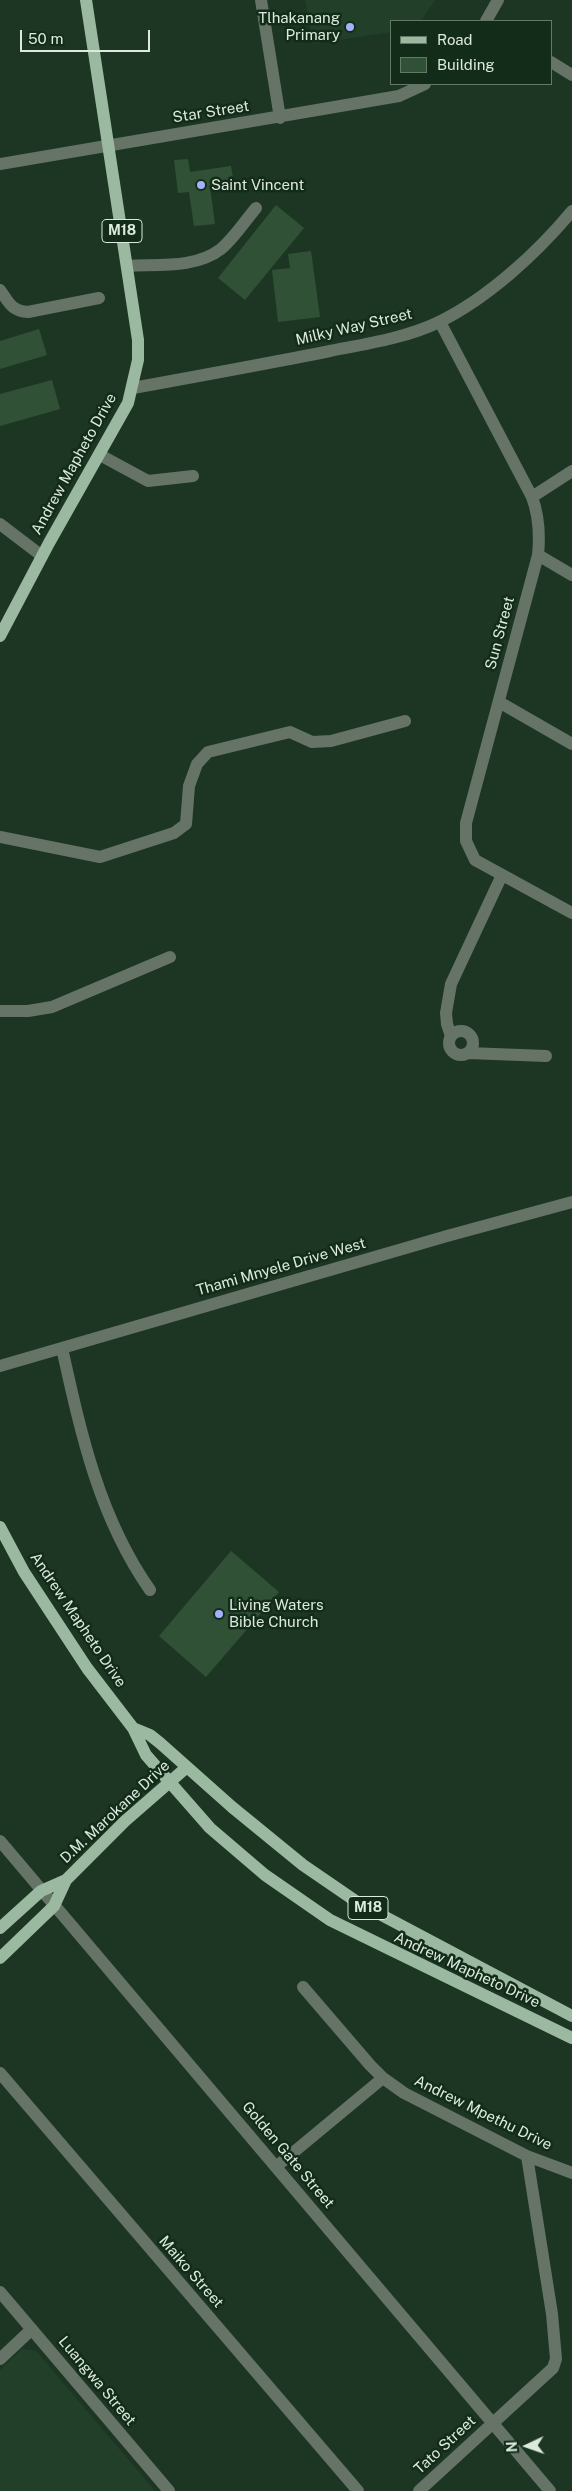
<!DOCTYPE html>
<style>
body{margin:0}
#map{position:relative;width:572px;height:2491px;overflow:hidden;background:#1d3623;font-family:"Public Sans",sans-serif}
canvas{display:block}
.legend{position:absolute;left:390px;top:20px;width:162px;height:65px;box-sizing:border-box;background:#132c19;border:1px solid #637867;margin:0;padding:6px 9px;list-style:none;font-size:15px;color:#dbeadd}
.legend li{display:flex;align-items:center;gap:10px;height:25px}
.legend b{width:25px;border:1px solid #637867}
.north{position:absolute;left:502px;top:2421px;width:50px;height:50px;-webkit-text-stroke:4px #132c19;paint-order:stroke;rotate:267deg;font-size:14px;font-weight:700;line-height:20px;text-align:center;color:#dbeadd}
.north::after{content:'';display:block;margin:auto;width:18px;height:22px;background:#dbeadd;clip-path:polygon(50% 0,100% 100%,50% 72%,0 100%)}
.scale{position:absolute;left:20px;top:30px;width:130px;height:22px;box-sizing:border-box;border:2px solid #dbeadd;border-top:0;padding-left:6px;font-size:15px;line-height:18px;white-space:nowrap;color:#dbeadd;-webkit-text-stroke:4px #132c19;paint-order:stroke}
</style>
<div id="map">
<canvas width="572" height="2491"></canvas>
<ul class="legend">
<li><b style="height:6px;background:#9bb9a0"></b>Road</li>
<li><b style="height:14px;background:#315137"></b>Building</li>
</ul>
<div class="north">N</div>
<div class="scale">50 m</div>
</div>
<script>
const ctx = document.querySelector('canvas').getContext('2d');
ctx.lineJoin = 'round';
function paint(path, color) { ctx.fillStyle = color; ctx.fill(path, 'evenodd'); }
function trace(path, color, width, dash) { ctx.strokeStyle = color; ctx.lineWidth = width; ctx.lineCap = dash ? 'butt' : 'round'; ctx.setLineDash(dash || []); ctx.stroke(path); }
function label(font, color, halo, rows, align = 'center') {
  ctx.font = font + ' "Public Sans",sans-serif'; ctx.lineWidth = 5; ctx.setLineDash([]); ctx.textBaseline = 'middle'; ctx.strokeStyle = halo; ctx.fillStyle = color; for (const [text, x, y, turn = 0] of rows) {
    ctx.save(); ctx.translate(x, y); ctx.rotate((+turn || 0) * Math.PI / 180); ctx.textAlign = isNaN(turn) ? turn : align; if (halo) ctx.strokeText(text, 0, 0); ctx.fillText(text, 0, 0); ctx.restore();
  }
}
paint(new Path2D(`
 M305,0H435L421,21H391V32L313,44Z
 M22,2349L36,2351L155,2491H0V2370Z`), '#224029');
paint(new Path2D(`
 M188,159L190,172L231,166L234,184L210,187L215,224L194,226L189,192L178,193L174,160Z
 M276,205L304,228L245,300L218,278Z
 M311,251L320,317L278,322L272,270L290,268L288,254Z
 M39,329L47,355L0,369V341Z
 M52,380L60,409L0,426V394Z
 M231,1551L279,1592L206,1677L159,1636Z`), '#315137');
trace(new Path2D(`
 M261,0L280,118
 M486,21L498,0
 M551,62L572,75
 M0,164L399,96L425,84
 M127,266C157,264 195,269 221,249C234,238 245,221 256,208
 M0,290C9,302 11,311 28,312L99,298
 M440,322L532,497C539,516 540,535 538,555L466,823V841L475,860L572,913
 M133,388C199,376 265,364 330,351C366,344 406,338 439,322C488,298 538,252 572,211
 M100,455L148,481L193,476
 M532,497L572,471
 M0,524L42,556
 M538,555L572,575
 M499,702L572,744
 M0,837L100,857L174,833L186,824L189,786L197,764L208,752L290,732L312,742L331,741L405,721
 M0,1011H28L52,1007L170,957
 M449 1043a12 12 0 1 1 24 0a12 12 0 1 1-24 0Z
 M451,1036L447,1024L446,1013L451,984L502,875
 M468,1053L546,1056
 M62,1348C81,1434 99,1517 150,1590
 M0,1366L447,1236L572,1202
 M0,1841L550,2491
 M303,1987L370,2065L383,2078L404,2093L527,2156L572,2173
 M0,2073L358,2491
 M277,2166L383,2078
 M0,2292L169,2491
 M0,2359L32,2329
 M419,2491L553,2368L556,2359L552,2314L527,2156`), '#667468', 12);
trace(new Path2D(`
 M0,636L49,543L128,403L138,360V340L86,0
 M0,1527L24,1572L87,1668L133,1728L146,1755L210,1828L265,1875L330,1920L572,2038
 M133,1728L150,1735L160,1743L232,1807L303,1865L357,1902L572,2016
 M0,1928L41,1891L66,1880
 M0,1958L54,1906L66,1880L125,1821L187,1767`), '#9bb9a0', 12);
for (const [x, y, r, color] of [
 [350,27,5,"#a5b1fc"],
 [201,185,5,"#a5b1fc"],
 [219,1614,5,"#a5b1fc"]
]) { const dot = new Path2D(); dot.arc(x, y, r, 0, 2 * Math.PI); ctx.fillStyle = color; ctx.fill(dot); trace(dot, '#132c19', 2); }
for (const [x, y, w] of [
 [122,231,40],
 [368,1908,40]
]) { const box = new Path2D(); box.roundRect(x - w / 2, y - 11.5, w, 23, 4); ctx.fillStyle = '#132c19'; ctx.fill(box); trace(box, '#dbeadd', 1); }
label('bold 14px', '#dbeadd', null, [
 ["M18",122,231],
 ["M18",368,1908]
]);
label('15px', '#dbeadd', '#132c19', [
 ["Tlhakanang",340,18,"right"],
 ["Primary",340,35,"right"],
 ["Saint Vincent",211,185],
 ["Living Waters",229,1605],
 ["Bible Church",229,1622]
], 'left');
label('15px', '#dbeadd', '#132c19', [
 ["Star Street",211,112,-9],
 ["Milky Way Street",354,327,-13],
 ["Andrew Mapheto Drive",74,464,-61],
 ["Sun Street",500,633,-75],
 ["Thami Mnyele Drive West",281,1267,-16],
 ["Andrew Mapheto Drive",78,1620,56],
 ["D.M. Marokane Drive",115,1812,-43],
 ["Andrew Mapheto Drive",467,1970,25],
 ["Andrew Mpethu Drive",483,2113,26],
 ["Golden Gate Street",288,2155,50],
 ["Maiko Street",191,2272,49],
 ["Luangwa Street",97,2381,50],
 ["Tato Street",445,2445,-43]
]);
</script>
